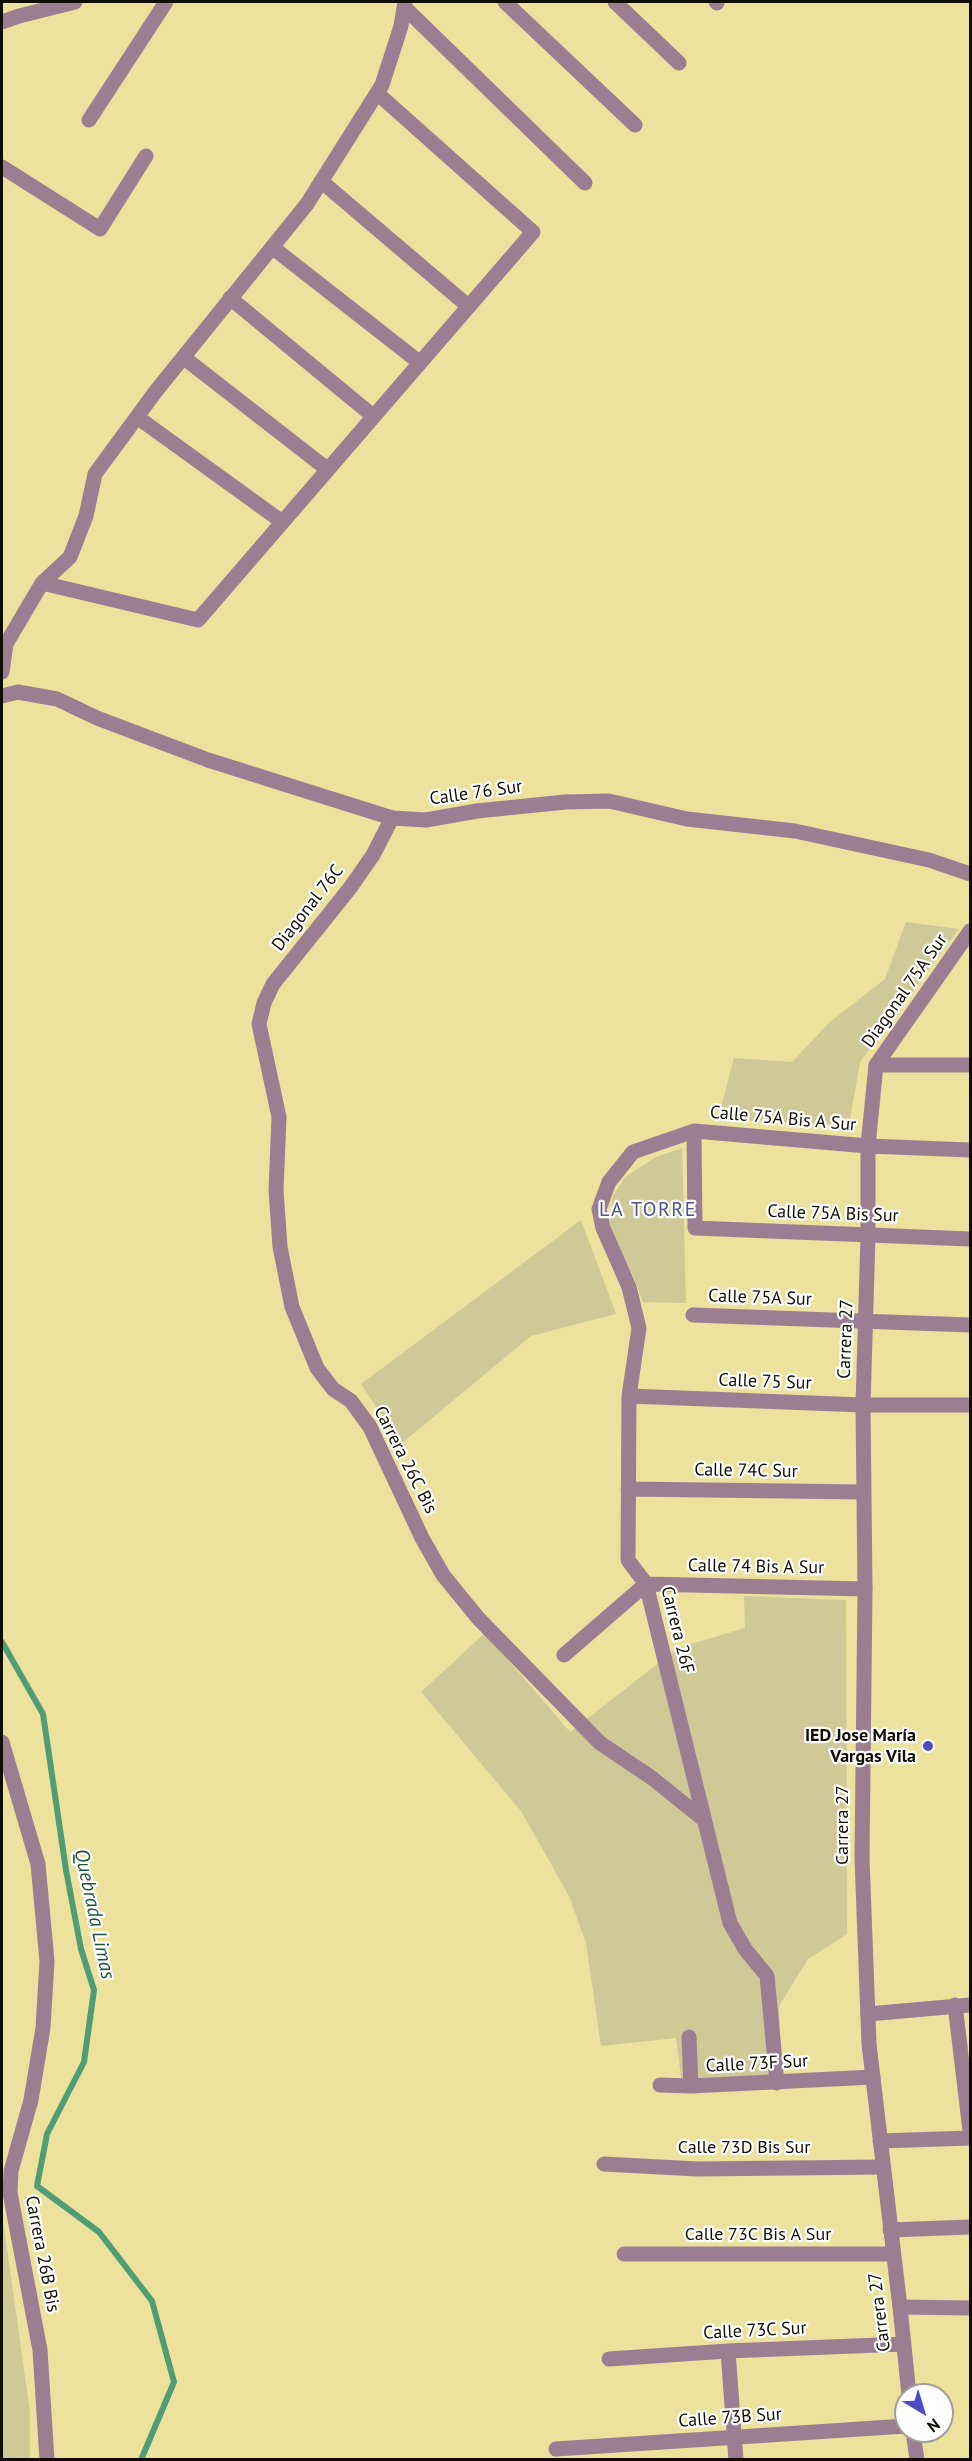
<!DOCTYPE html>
<meta charset="utf-8">
<style>
body{margin:0}
#map{position:relative;width:972px;height:2461px;overflow:hidden;background:#ede19e;font-family:"PT Sans",sans-serif}
canvas{display:block}
.frame{position:absolute;inset:0;border:3px solid #110c00;pointer-events:none}
.north{position:absolute;left:894px;top:2383px;width:60px;height:60px;box-sizing:border-box;background:#fff;border:2px solid #a09e99;border-radius:50%;rotate:142deg;font-size:16px;font-weight:700;line-height:24px;text-align:center;color:#110c00}
.north::after{content:'';display:block;margin:auto;width:21px;height:27px;background:#504cc3;clip-path:polygon(50% 0,100% 100%,50% 72%,0 100%)}
</style>
<div id="map">
<canvas width="972" height="2461"></canvas>
<div class="frame"></div>
<div class="north">N</div>
</div>
<script>
const ctx = document.querySelector('canvas').getContext('2d');
ctx.lineJoin = 'round';
function paint(path, color) { ctx.fillStyle = color; ctx.fill(path, 'evenodd'); }
function trace(path, color, width, dash) { ctx.strokeStyle = color; ctx.lineWidth = width; ctx.lineCap = dash ? 'butt' : 'round'; ctx.setLineDash(dash || []); ctx.stroke(path); }
function label(font, color, halo, rows, align = 'center') {
  ctx.font = font + ' "PT Sans",sans-serif'; ctx.lineWidth = 4.5; ctx.setLineDash([]); ctx.textBaseline = 'middle'; ctx.strokeStyle = halo; ctx.fillStyle = color; for (const [text, x, y, turn = 0] of rows) {
    ctx.save(); ctx.translate(x, y); ctx.rotate((+turn || 0) * Math.PI / 180); ctx.textAlign = isNaN(turn) ? turn : align; if (halo) ctx.strokeText(text, 0, 0); ctx.fillText(text, 0, 0); ctx.restore();
  }
}
paint(new Path2D(`
 M906,922L959,929L860,1062L849,1125L718,1119L734,1058L792,1062L830,1022L885,979Z
 M682,1148L686,1303L643,1302L633,1275L619,1250L609,1226L613,1196L625,1177L656,1157Z
 M581,1220L616,1314L531,1336L401,1444L361,1384Z
 M744,1596L846,1600L847,1934L808,1959L779,2006L782,2075L682,2084L676,2038L601,2046L586,1943L569,1896L521,1811L421,1692L485,1633L570,1732L678,1648L745,1628Z
 M2,2213L30,2412V2459H2Z`), '#d0c897');
trace(new Path2D(`
 M2,1642L43,1714L66,1870L81,1949L94,1990L84,2062L47,2134L37,2186L99,2232L152,2301L174,2382L141,2460`), '#4e9d74', 6);
trace(new Path2D(`
 M505,2L635,125
 M615,2L679,63
 M716,2L717,3
 M404,7L585,183
 M89,120L166,2
 M2,167L100,229L146,156
 M321,181L468,306
 M272,247L419,362
 M230,298L373,416
 M183,357L327,469
 M137,417L281,521
 M42,583L198,620L533,232L377,93
 M2,672L6,644L42,583L70,557L86,516L95,474L156,391L307,204L382,85L401,26L405,2
 M392,818L373,855L350,888L273,984L264,1003L259,1024L279,1117L276,1190L280,1247L292,1307L317,1368L333,1389L351,1401L370,1427L422,1538L443,1575L478,1618L600,1743L652,1778L703,1819
 M876,1065H970
 M694,1131L695,1228L970,1239
 M693,1315L970,1325
 M629,1396L863,1405H970
 M628,1489L863,1492
 M646,1584L865,1589
 M564,1655L646,1584
 M955,2005L970,2130
 M868,2014L970,2005
 M689,2037L691,2086L873,2077
 M777,2083L767,1976L745,1949L730,1923L646,1584L628,1560L629,1396L639,1328L629,1287L603,1228L599,1209L609,1182L633,1152L694,1131L868,1146L970,1150
 M660,2085L691,2086
 M880,2141L970,2138
 M604,2164L697,2169L883,2167
 M890,2230L970,2227
 M624,2254H893
 M900,2307L909,2395
 M728,2351L736,2460
 M609,2359L728,2351L904,2344
 M913,2431L917,2460
 M556,2449L906,2426`), '#9c7e92', 15);
trace(new Path2D(`
 M2,22L19,16L75,2
 M2,696L18,692L57,699L97,718L208,760L392,818L426,820L477,811L565,802L609,801L687,819L795,831L929,860L970,874
 M970,931L876,1065L868,1146V1236L863,1405L865,1589L862,1858L869,2044L900,2307L970,2308
 M2,1742L38,1864L47,1961L43,2028L31,2100L11,2171L10,2193L40,2350L47,2460`), '#9c7e92', 15);
for (const [x, y, r, color] of [
 [928,1746,6,"#504cc3"]
]) { const dot = new Path2D(); dot.arc(x, y, r, 0, 2 * Math.PI); ctx.fillStyle = color; ctx.fill(dot); trace(dot, '#fff', 2); }
label('18px', '#110c00', '#fff', [
 ["Calle 76 Sur",476,793,-8],
 ["Diagonal 76C",308,908,-52],
 ["Diagonal 75A Sur",905,991,-55],
 ["Calle 75A Bis A Sur",783,1119,5],
 ["Calle 75A Bis Sur",833,1214,2],
 ["Calle 75A Sur",760,1298,2],
 ["Carrera 27",846,1339,-88],
 ["Calle 75 Sur",765,1382,2],
 ["Carrera 26C Bis",405,1460,63],
 ["Calle 74C Sur",746,1471,1],
 ["Calle 74 Bis A Sur",756,1567,1],
 ["Carrera 26F",677,1630,76],
 ["Carrera 27",843,1825,-90],
 ["Calle 73F Sur",757,2064,-3],
 ["Calle 73D Bis Sur",744,2148],
 ["Calle 73C Bis A Sur",758,2235],
 ["Carrera 26B Bis",42,2254,79],
 ["Carrera 27",880,2312,-97],
 ["Calle 73C Sur",755,2331,-3],
 ["Calle 73B Sur",730,2418,-4]
]);
label('bold 18px', '#110c00', '#fff', [
 ["IED Jose María",916,1736],
 ["Vargas Vila",916,1757]
], 'right');
ctx.letterSpacing = '1.5px';
label('20px', '#4c508d', '#fff', [
 ["LA TORRE",648,1210]
]);
ctx.letterSpacing = '0px';
label('italic 20px', '#1a563a', '#fff', [
 ["Quebrada Limas",94,1914,78]
]);
</script>
